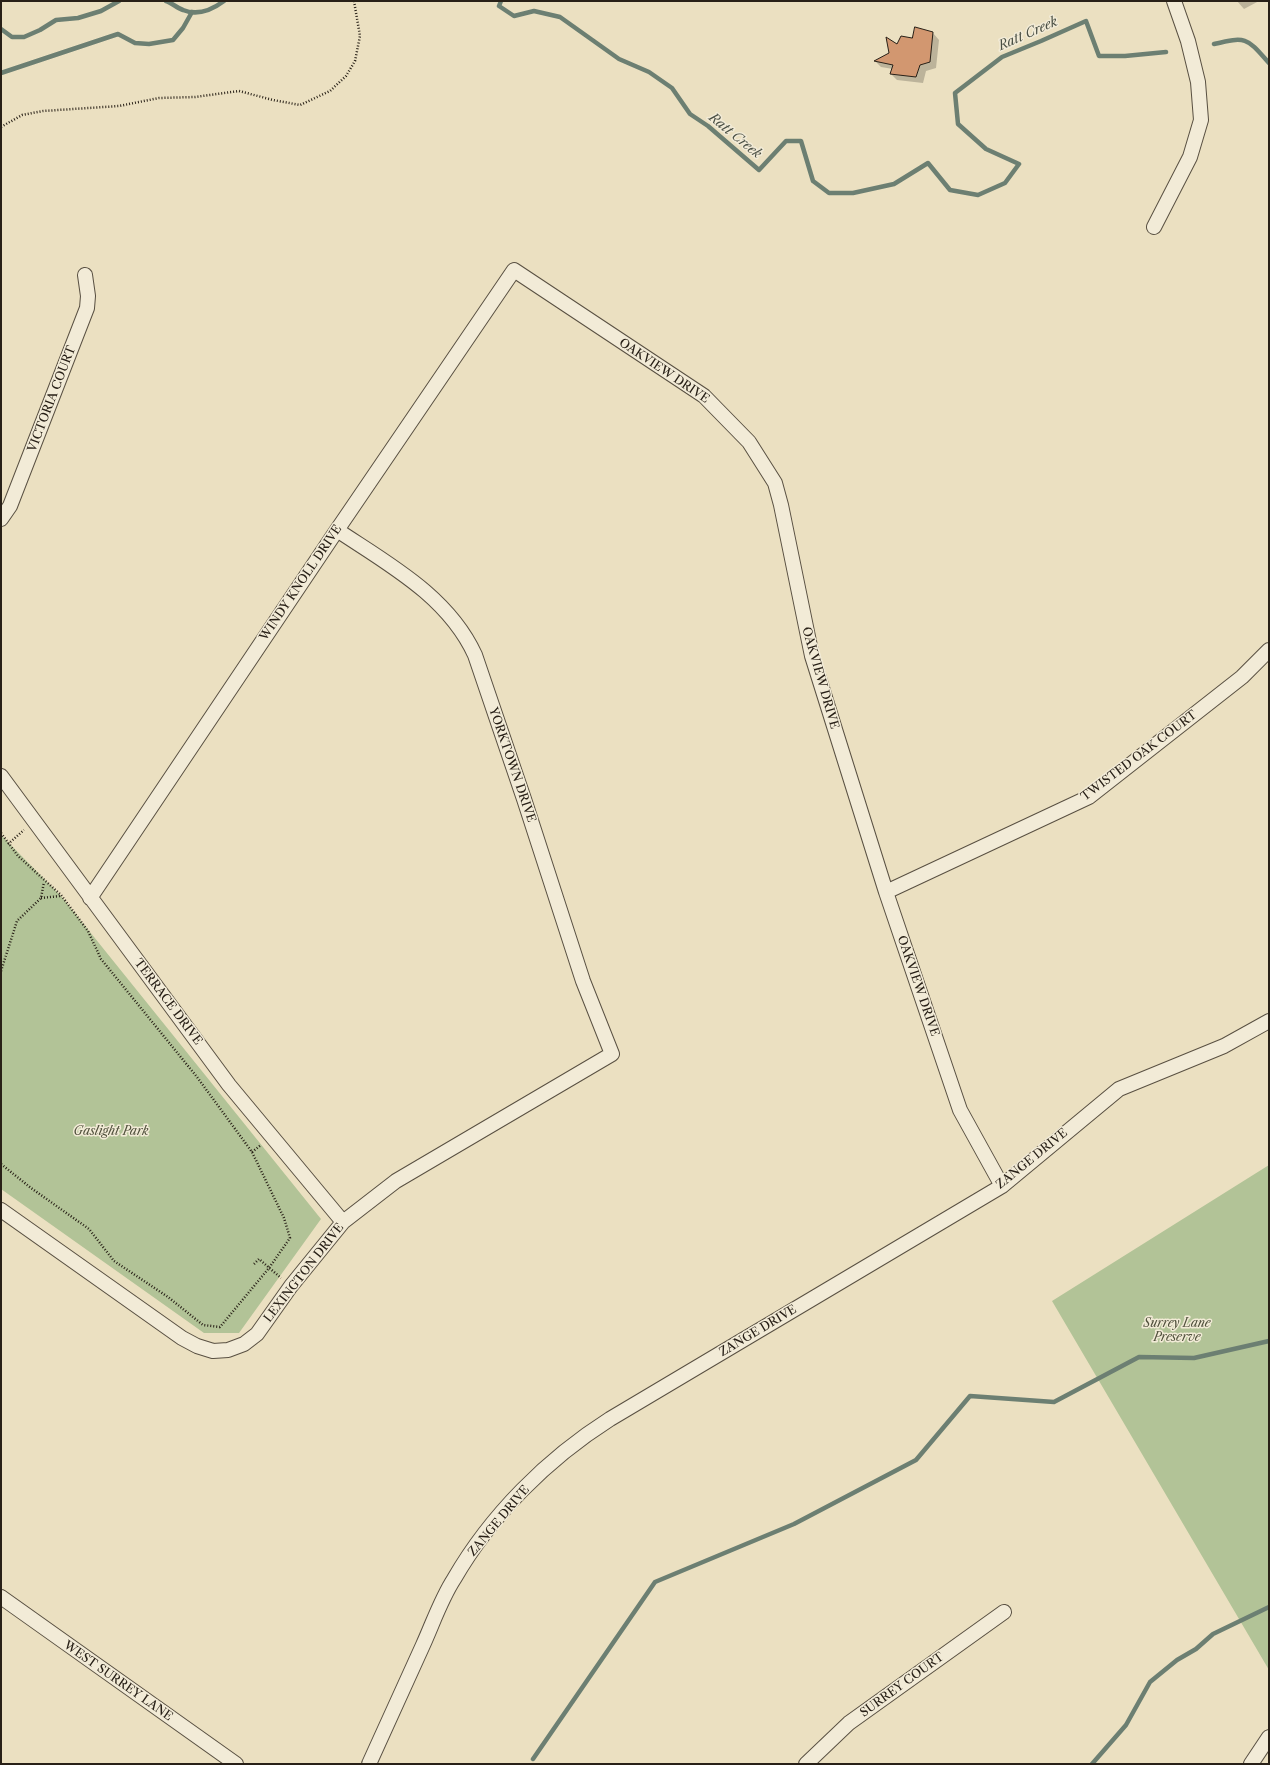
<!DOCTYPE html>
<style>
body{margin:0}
#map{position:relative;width:1270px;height:1765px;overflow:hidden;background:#ebe0c1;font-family:"Libre Caslon Text",serif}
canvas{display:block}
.frame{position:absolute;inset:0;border:2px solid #282017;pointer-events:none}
</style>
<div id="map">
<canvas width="1270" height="1765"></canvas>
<div class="frame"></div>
</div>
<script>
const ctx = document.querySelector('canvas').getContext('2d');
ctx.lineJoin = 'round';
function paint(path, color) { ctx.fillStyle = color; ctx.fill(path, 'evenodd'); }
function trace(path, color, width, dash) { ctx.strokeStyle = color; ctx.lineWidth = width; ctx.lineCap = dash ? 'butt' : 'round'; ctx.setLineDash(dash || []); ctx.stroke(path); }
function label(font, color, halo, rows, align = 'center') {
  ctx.font = font + ' "Libre Caslon Text",serif'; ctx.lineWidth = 3; ctx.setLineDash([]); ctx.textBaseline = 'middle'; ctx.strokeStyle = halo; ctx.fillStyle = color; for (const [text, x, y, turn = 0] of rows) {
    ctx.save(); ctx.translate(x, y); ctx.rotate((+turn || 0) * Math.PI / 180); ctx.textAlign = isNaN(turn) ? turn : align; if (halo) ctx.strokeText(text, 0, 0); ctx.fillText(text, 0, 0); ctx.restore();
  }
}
paint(new Path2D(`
 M1,835L61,896L321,1219L239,1333H204L1,1189Z
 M1269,1165V1670L1052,1301Z`), '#b2c397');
paint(new Path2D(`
 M1237,1H1259L1244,9Z
 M933,33L939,40L936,68L926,71L923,83L897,80L891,74L893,69L881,67L875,61L890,54L898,45Z`), '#0003');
trace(new Path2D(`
 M166,1C172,3 177,8 183,10C198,16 212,10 224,1
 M501,1L499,6L514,16L534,11L560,17L619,59L649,72L672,88L690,114L708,126L759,170L786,141H801L813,181L829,193H853L894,184L928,163L950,190L978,195L1005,183L1019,164L986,149L958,124L955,93L1002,57L1041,41L1086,21L1099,56H1125L1166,52
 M1,29L12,37H24L40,30L56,20L78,18L101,11L119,1
 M1214,44C1247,36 1247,38 1269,63
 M1,73L118,34L135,43L149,44L173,40L183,28L192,12
 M533,1759L655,1582L794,1524L916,1460L970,1396L1054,1402L1139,1357L1194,1358L1269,1341
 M1092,1764L1126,1725L1150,1682L1177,1660L1196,1649L1213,1634L1269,1607`), '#6c7f72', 4.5);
const building = new Path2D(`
 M915,27L933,32L930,62L920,65L916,77L890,74L893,65L874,61L889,53L886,37L897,44L901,36L912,38Z`);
paint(building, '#d29770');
trace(building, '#282017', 1);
const street = new Path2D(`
 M1154,227L1190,157L1201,120L1198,82L1188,41L1174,1
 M1,519L10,506L87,308L88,296L85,275
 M1,776L229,1085L343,1222
 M886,892L1089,797L1242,677L1269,650
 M90,898L337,530L514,270L704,396L749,442L775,483L781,505L812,656L886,892L960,1110L1002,1186
 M1,1210L182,1338L197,1346L213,1351L228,1350L244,1344L257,1334L291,1286L343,1222L396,1181L612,1054L583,981L524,799L475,655C448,596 388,564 337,530
 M1,1597L236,1764
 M369,1764C387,1724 405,1684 423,1645C433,1623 441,1599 454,1579C491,1515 547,1459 610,1419L1002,1186L1119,1089L1224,1046L1269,1021
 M806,1764L849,1723L1004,1612
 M1251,1764L1269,1737`);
trace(street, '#595042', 16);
trace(new Path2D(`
 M1,127L22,115L43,111L119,106L159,98L195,97L239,91L273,100L300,105L330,91L346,76L355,61L360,36L354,1
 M1,833L18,856L61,895L88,931L101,959L197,1077L252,1152L284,1218L290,1238L269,1268L220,1327L203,1325L168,1297L114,1261L89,1229L31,1188L1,1164
 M8,844L24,830
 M41,898L60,896
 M1,971L17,921L41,898L44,882
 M252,1152L261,1145
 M254,1264L259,1259L281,1278`), '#282017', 2.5, [1, 2]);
trace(street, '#f2ebd7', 14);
label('12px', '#282017', '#f2ebd7', [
 ["OAKVIEW DRIVE",664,371,34],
 ["VICTORIA COURT",52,399,-69],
 ["WINDY KNOLL DRIVE",301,583,-56],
 ["OAKVIEW DRIVE",820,678,74],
 ["TWISTED OAK COURT",1139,756,-37],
 ["YORKTOWN DRIVE",512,765,71],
 ["OAKVIEW DRIVE",918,986,71],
 ["TERRACE DRIVE",168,1002,53],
 ["ZANGE DRIVE",1032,1159,-39],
 ["LEXINGTON DRIVE",304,1273,-52],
 ["ZANGE DRIVE",758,1331,-31],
 ["ZANGE DRIVE",499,1521,-50],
 ["WEST SURREY LANE",118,1681,35],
 ["SURREY COURT",902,1685,-36]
]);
label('italic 12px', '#51513d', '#f2ebd7', [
 ["Gaslight Park",111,1132],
 ["Surrey Lane",1177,1324],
 ["Preserve",1177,1338]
]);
label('italic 13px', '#4a4f44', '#f2ebd7', [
 ["Ratt Creek",1028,34,-24],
 ["Ratt Creek",735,136,39]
]);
</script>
